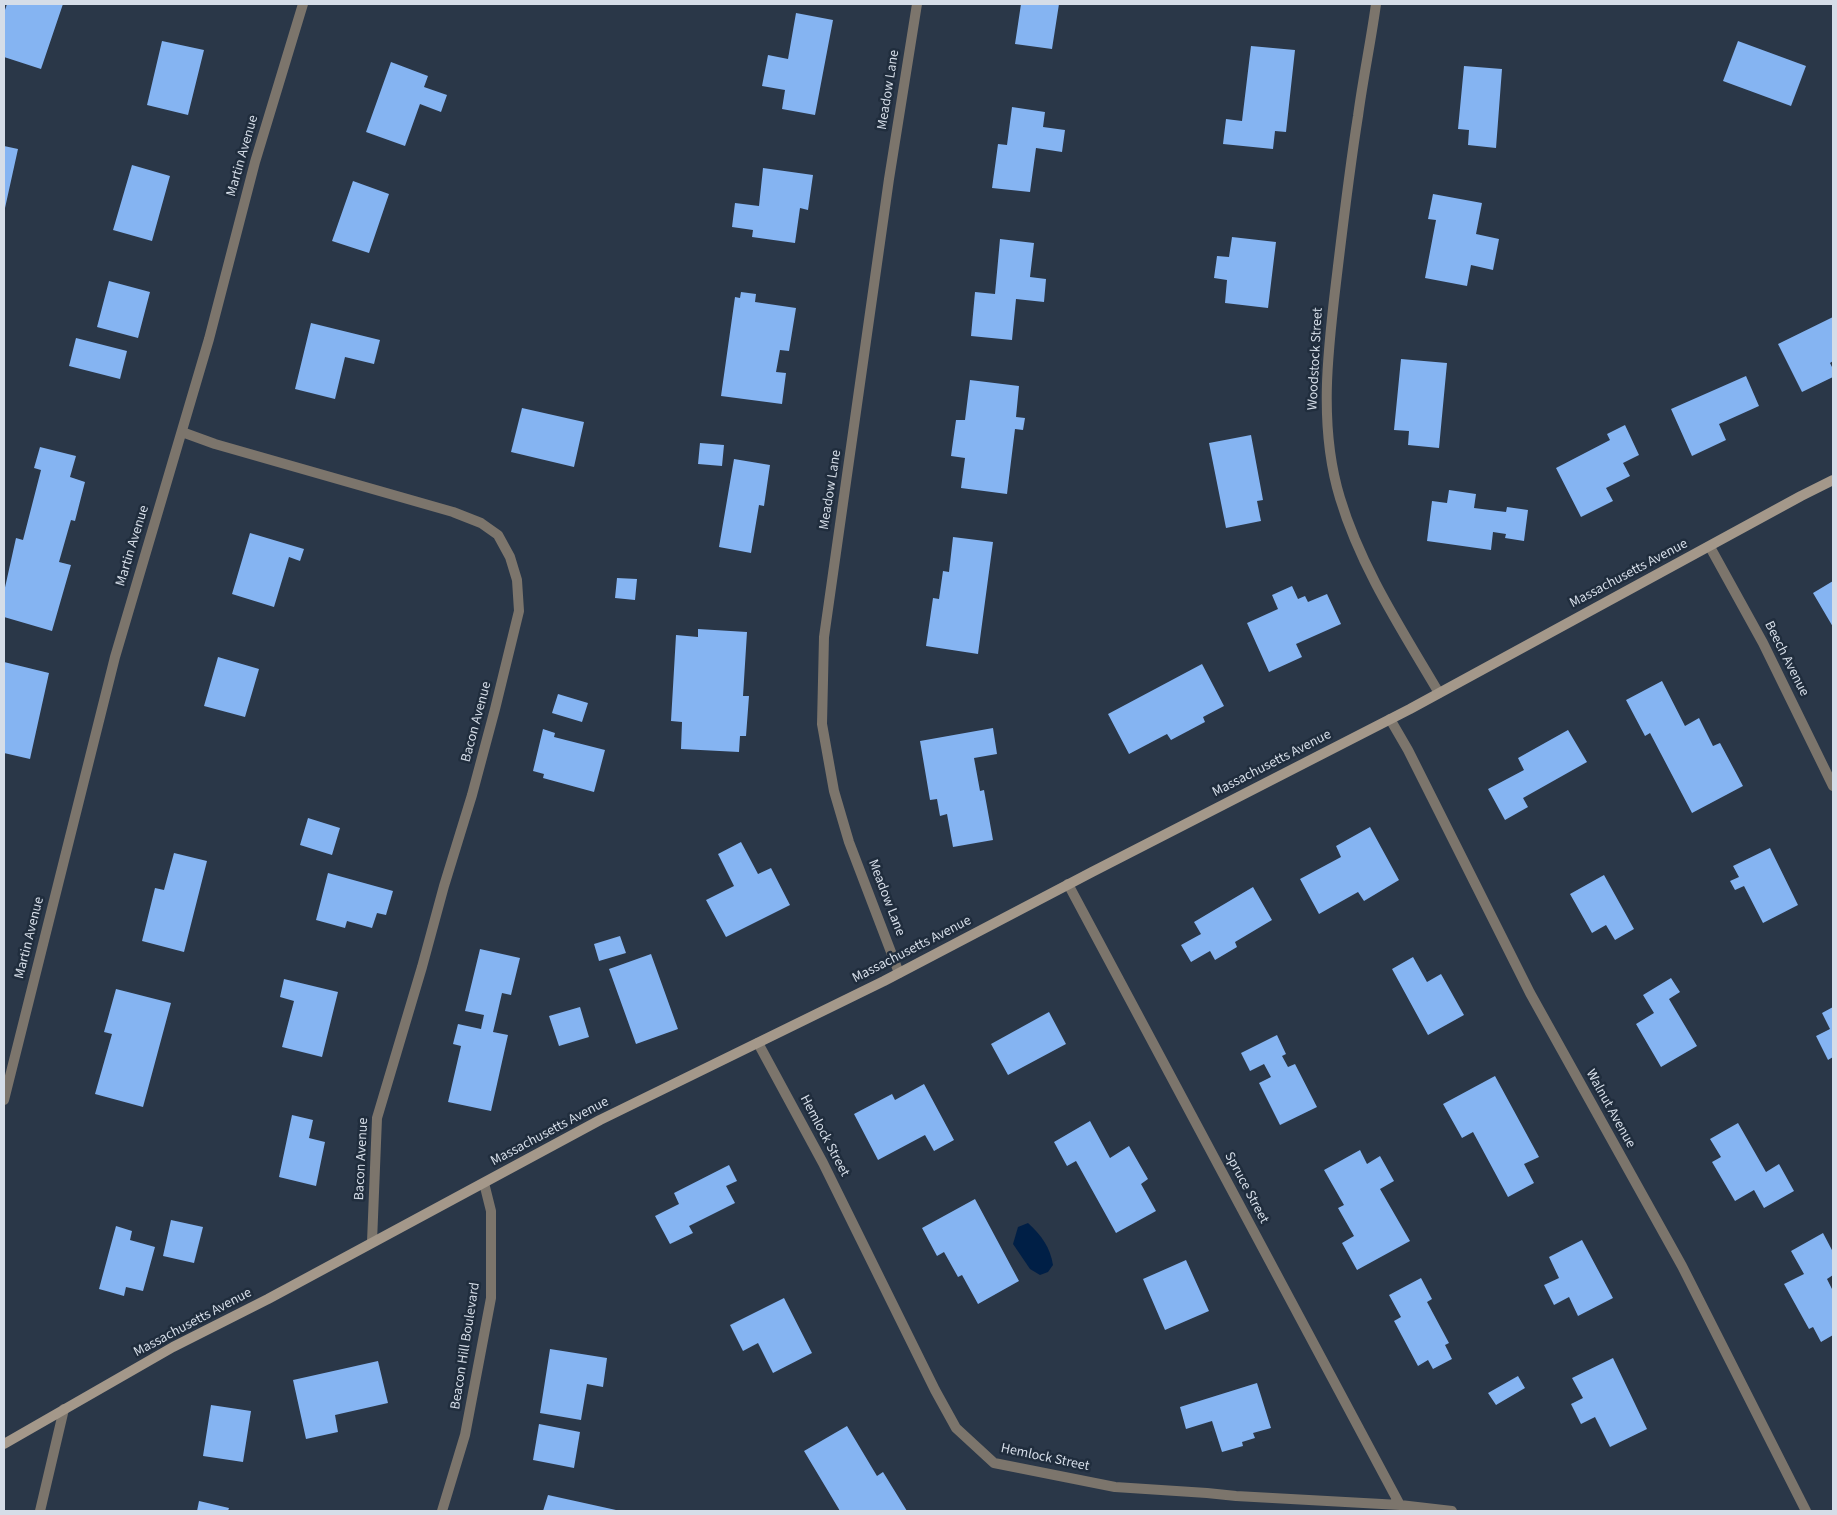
<!DOCTYPE html>
<style>
body{margin:0}
#map{position:relative;width:1837px;height:1515px;overflow:hidden;background:#2a3748;font-family:"Source Sans 3",sans-serif}
canvas{display:block}
.frame{position:absolute;inset:0;border:5px solid #d5dde8;pointer-events:none}
</style>
<div id="map">
<canvas width="1837" height="1515"></canvas>
<div class="frame"></div>
</div>
<script>
const ctx = document.querySelector('canvas').getContext('2d');
ctx.lineJoin = 'round';
function paint(path, color) { ctx.fillStyle = color; ctx.fill(path, 'evenodd'); }
function trace(path, color, width, dash) { ctx.strokeStyle = color; ctx.lineWidth = width; ctx.lineCap = dash ? 'butt' : 'round'; ctx.setLineDash(dash || []); ctx.stroke(path); }
function label(font, color, halo, rows, align = 'center') {
  ctx.font = font + ' "Source Sans 3",sans-serif'; ctx.lineWidth = 5; ctx.setLineDash([]); ctx.textBaseline = 'middle'; ctx.strokeStyle = halo; ctx.fillStyle = color; for (const [text, x, y, turn = 0] of rows) {
    ctx.save(); ctx.translate(x, y); ctx.rotate((+turn || 0) * Math.PI / 180); ctx.textAlign = isNaN(turn) ? turn : align; if (halo) ctx.strokeText(text, 0, 0); ctx.fillText(text, 0, 0); ctx.restore();
  }
}
paint(new Path2D(`
 M1028,1223C1042,1236 1050,1247 1053,1265L1048,1272L1040,1275L1030,1269L1013,1244L1018,1227Z`), '#001f46');
paint(new Path2D(`
 M7,4H63L41,69L4,57V13Z
 M1021,4H1059L1052,49L1015,44Z
 M796,13L833,20L815,115L782,109L785,90L762,86L768,55L788,59Z
 M162,41L204,50L188,115L147,105Z
 M1738,41L1806,66L1791,106L1723,81Z
 M1251,46L1295,50L1286,132L1275,131L1273,149L1223,144L1226,119L1242,121Z
 M391,62L428,76L424,87L447,95L441,112L420,104L405,146L366,132Z
 M1464,66L1502,69L1496,148L1468,145L1469,130L1458,129Z
 M1012,107L1045,112L1043,127L1065,130L1062,152L1036,148L1030,192L992,188L998,144L1007,145Z
 M4,146L18,149L5,208H4Z
 M132,165L170,176L152,241L113,230Z
 M763,168L813,175L808,210L800,208L795,243L752,237L753,230L732,227L735,203L759,206Z
 M353,181L389,194L369,253L332,241Z
 M1433,194L1482,203L1476,234L1499,239L1493,270L1471,265L1467,286L1425,278L1436,220L1428,219Z
 M1232,237L1276,242L1268,308L1225,303L1227,280L1214,278L1217,256L1229,257Z
 M1000,239L1034,243L1030,277L1046,279L1044,302L1016,299L1012,340L971,336L975,292L995,294Z
 M109,281L150,292L138,338L97,327Z
 M741,292L756,294L755,302L796,308L789,351L780,350L776,372L786,373L782,404L721,396L735,297L740,298Z
 M1833,317V361L1830,363L1833,369V377L1802,392L1778,344Z
 M311,323L380,340L374,364L345,357L335,399L295,389Z
 M76,338L127,351L120,379L69,366Z
 M1401,359L1447,363L1439,448L1408,445L1409,431L1394,430Z
 M1746,376L1759,406L1719,424L1726,440L1692,456L1671,409Z
 M970,380L1019,386L1016,417L1025,418L1023,430L1015,429L1007,494L961,488L965,458L951,456L956,420H965Z
 M522,408L584,422L574,467L511,452Z
 M1625,425L1639,455L1623,463L1630,476L1606,488L1613,501L1581,517L1556,468L1610,440L1607,434Z
 M1251,435L1263,500L1257,501L1261,521L1226,528L1209,443Z
 M700,443L724,445L722,466L698,464Z
 M40,447L76,456L70,477L85,482L75,521L71,520L59,562L71,565L52,631L4,617V592L16,538L23,540L41,470L34,468Z
 M734,459L770,465L764,506L759,505L751,553L719,547Z
 M1449,490L1476,494L1474,508L1506,512L1507,507L1528,510L1524,541L1505,538L1506,534L1493,532L1491,550L1427,541L1432,501L1447,503Z
 M250,533L304,549L300,561L289,557L274,607L232,594Z
 M953,537L993,542L978,654L926,646L933,598L939,599L943,571L949,572Z
 M617,578L637,579L635,600L615,598Z
 M1833,581V627L1813,593Z
 M1292,586L1298,599L1305,596L1308,602L1327,594L1341,624L1296,644L1302,657L1269,672L1247,623L1278,609L1272,595Z
 M698,629L747,632L743,696H749L746,736H740L739,752L681,749L682,722L671,721L676,635L698,637Z
 M218,657L259,669L245,717L204,706Z
 M4,662L49,673L30,759L4,753Z
 M1202,664L1224,706L1203,717L1205,722L1171,740L1167,734L1129,754L1108,714Z
 M1662,681L1685,726L1699,718L1713,746L1720,743L1743,786L1692,813L1650,733L1645,736L1626,700Z
 M558,694L588,703L582,722L552,713Z
 M993,728L997,754L974,758L980,791L984,790L993,840L953,847L947,814L940,816L937,799L930,800L920,741Z
 M543,729L555,733L554,737L605,750L594,792L543,778L544,774L533,771Z
 M1568,730L1587,762L1523,798L1528,807L1505,820L1488,789L1524,770L1518,758Z
 M308,818L340,828L332,855L300,845Z
 M1370,827L1399,880L1364,901L1358,892L1319,914L1300,879L1341,857L1336,846Z
 M741,842L758,874L771,868L790,905L726,937L706,900L734,886L718,854Z
 M1770,848L1798,905L1763,923L1744,886L1735,890L1730,881L1739,877L1733,866Z
 M174,853L207,861L184,952L142,941L155,888L164,890Z
 M328,873L393,891L386,915L377,913L372,928L347,921L345,928L316,920Z
 M1604,875L1634,929L1615,940L1606,925L1592,933L1570,894Z
 M1253,887L1272,920L1235,942L1237,947L1215,960L1210,951L1191,962L1181,945L1201,934L1194,922Z
 M620,936L626,953L599,961L594,944Z
 M480,949L520,958L511,995L502,993L493,1032L508,1035L491,1111L448,1102L461,1046L453,1044L458,1024L481,1029L484,1015L465,1011Z
 M651,954L678,1029L636,1044L609,969Z
 M1413,957L1427,982L1441,974L1464,1015L1428,1035L1392,969Z
 M1671,978L1680,992L1669,999L1697,1046L1661,1067L1636,1024L1654,1013L1643,995Z
 M284,979L338,992L322,1057L282,1047L294,1001L280,997Z
 M116,989L171,1003L143,1107L95,1094L112,1034L104,1032Z
 M580,1007L589,1037L559,1046L549,1016Z
 M1833,1007V1057L1828,1060L1816,1036L1830,1029L1822,1013Z
 M1049,1012L1066,1044L1008,1075L991,1044Z
 M1277,1035L1286,1054L1282,1056L1288,1067L1295,1064L1317,1107L1280,1125L1259,1083L1271,1077L1264,1064L1250,1071L1241,1053Z
 M1495,1076L1539,1157L1524,1164L1534,1183L1508,1197L1473,1132L1462,1138L1443,1104Z
 M924,1084L954,1140L934,1151L925,1135L878,1160L854,1114L892,1094L895,1100Z
 M292,1115L313,1120L309,1138L325,1142L316,1186L279,1177Z
 M1090,1121L1110,1158L1129,1146L1148,1179L1141,1184L1156,1211L1116,1233L1076,1161L1067,1166L1054,1142Z
 M1738,1123L1766,1172L1779,1164L1794,1191L1764,1208L1754,1190L1735,1201L1712,1162L1721,1157L1710,1139Z
 M1360,1150L1367,1164L1380,1156L1394,1181L1380,1189L1410,1241L1357,1270L1342,1243L1354,1236L1338,1208L1344,1205L1324,1170Z
 M729,1165L737,1181L726,1186L735,1203L689,1226L693,1233L670,1244L655,1216L679,1204L674,1193Z
 M975,1199L1019,1281L978,1304L962,1275L958,1277L944,1252L937,1256L922,1228Z
 M171,1220L203,1227L194,1263L163,1256Z
 M116,1226L132,1231L130,1240L155,1247L143,1291L126,1287L124,1296L99,1289Z
 M1823,1233L1833,1252V1275L1827,1279L1833,1291V1335L1821,1342L1813,1327L1809,1329L1784,1284L1804,1274L1791,1251Z
 M1582,1240L1613,1298L1578,1316L1569,1297L1554,1305L1544,1285L1559,1278L1549,1257Z
 M1186,1260L1209,1311L1165,1330L1143,1279Z
 M1421,1278L1432,1299L1427,1302L1449,1343L1445,1345L1452,1359L1433,1369L1428,1360L1418,1366L1394,1321L1401,1317L1389,1295Z
 M784,1298L812,1353L773,1373L758,1343L743,1351L730,1325Z
 M550,1349L607,1358L603,1387L587,1384L581,1420L540,1413Z
 M1613,1358L1647,1429L1610,1447L1595,1417L1581,1424L1571,1404L1583,1398L1572,1378Z
 M378,1361L388,1403L335,1415L338,1432L306,1439L293,1380Z
 M1518,1376L1525,1388L1496,1405L1488,1393Z
 M1257,1383L1271,1428L1253,1433L1255,1438L1242,1442L1243,1446L1222,1452L1212,1421L1186,1429L1180,1407Z
 M211,1405L251,1411L243,1462L203,1456Z
 M539,1424L580,1432L574,1468L533,1460Z
 M847,1426L877,1476L883,1472L907,1511H840L804,1451Z
 M548,1495L616,1510V1511H543Z
 M199,1501L229,1508L228,1511H197Z`), '#85b4f2');
trace(new Path2D(`
 M1376,4C1371,41 1363,78 1358,116C1350,166 1344,216 1338,266C1329,342 1317,423 1340,498C1361,568 1402,630 1439,693
 M182,432L215,444L453,512L481,523L498,535L510,557L517,580L519,611L495,709L472,795L444,886L422,967L377,1118L372,1242
 M1710,547L1763,643L1833,786
 M1390,719L1408,750L1530,993L1682,1266L1806,1511
 M1068,884L1400,1505
 M899,973L849,842L834,791L822,724L824,637L889,179L917,4
 M758,1043L823,1163L935,1390L956,1428L994,1463L1115,1487L1207,1493L1236,1496L1400,1505L1452,1511
 M4,1100L115,657L209,339L255,162L303,4
 M40,1511L64,1409
 M442,1511L465,1435L491,1298V1211L484,1183`), '#7c756c', 10);
trace(new Path2D(`
 M4,1444L173,1347L268,1299L600,1120L884,981L1092,872L1410,709L1801,496L1833,480`), '#a4988a', 10);
label('14px', '#d5dde8', '#202d3d', [
 ["Meadow Lane",889,90,-81],
 ["Martin Avenue",243,156,-74],
 ["Woodstock Street",1316,359,-87],
 ["Meadow Lane",831,490,-81],
 ["Martin Avenue",133,546,-73],
 ["Massachusetts Avenue",1629,574,-28],
 ["Beech Avenue",1786,659,63],
 ["Bacon Avenue",477,722,-75],
 ["Massachusetts Avenue",1272,764,-27],
 ["Meadow Lane",886,898,69],
 ["Martin Avenue",30,938,-76],
 ["Massachusetts Avenue",912,950,-27],
 ["Walnut Avenue",1610,1109,61],
 ["Massachusetts Avenue",550,1132,-28],
 ["Hemlock Street",824,1136,62],
 ["Bacon Avenue",362,1159,-87],
 ["Spruce Street",1246,1188,62],
 ["Massachusetts Avenue",193,1323,-28],
 ["Beacon Hill Boulevard",466,1346,-81],
 ["Hemlock Street",1045,1458,12]
]);
</script>
